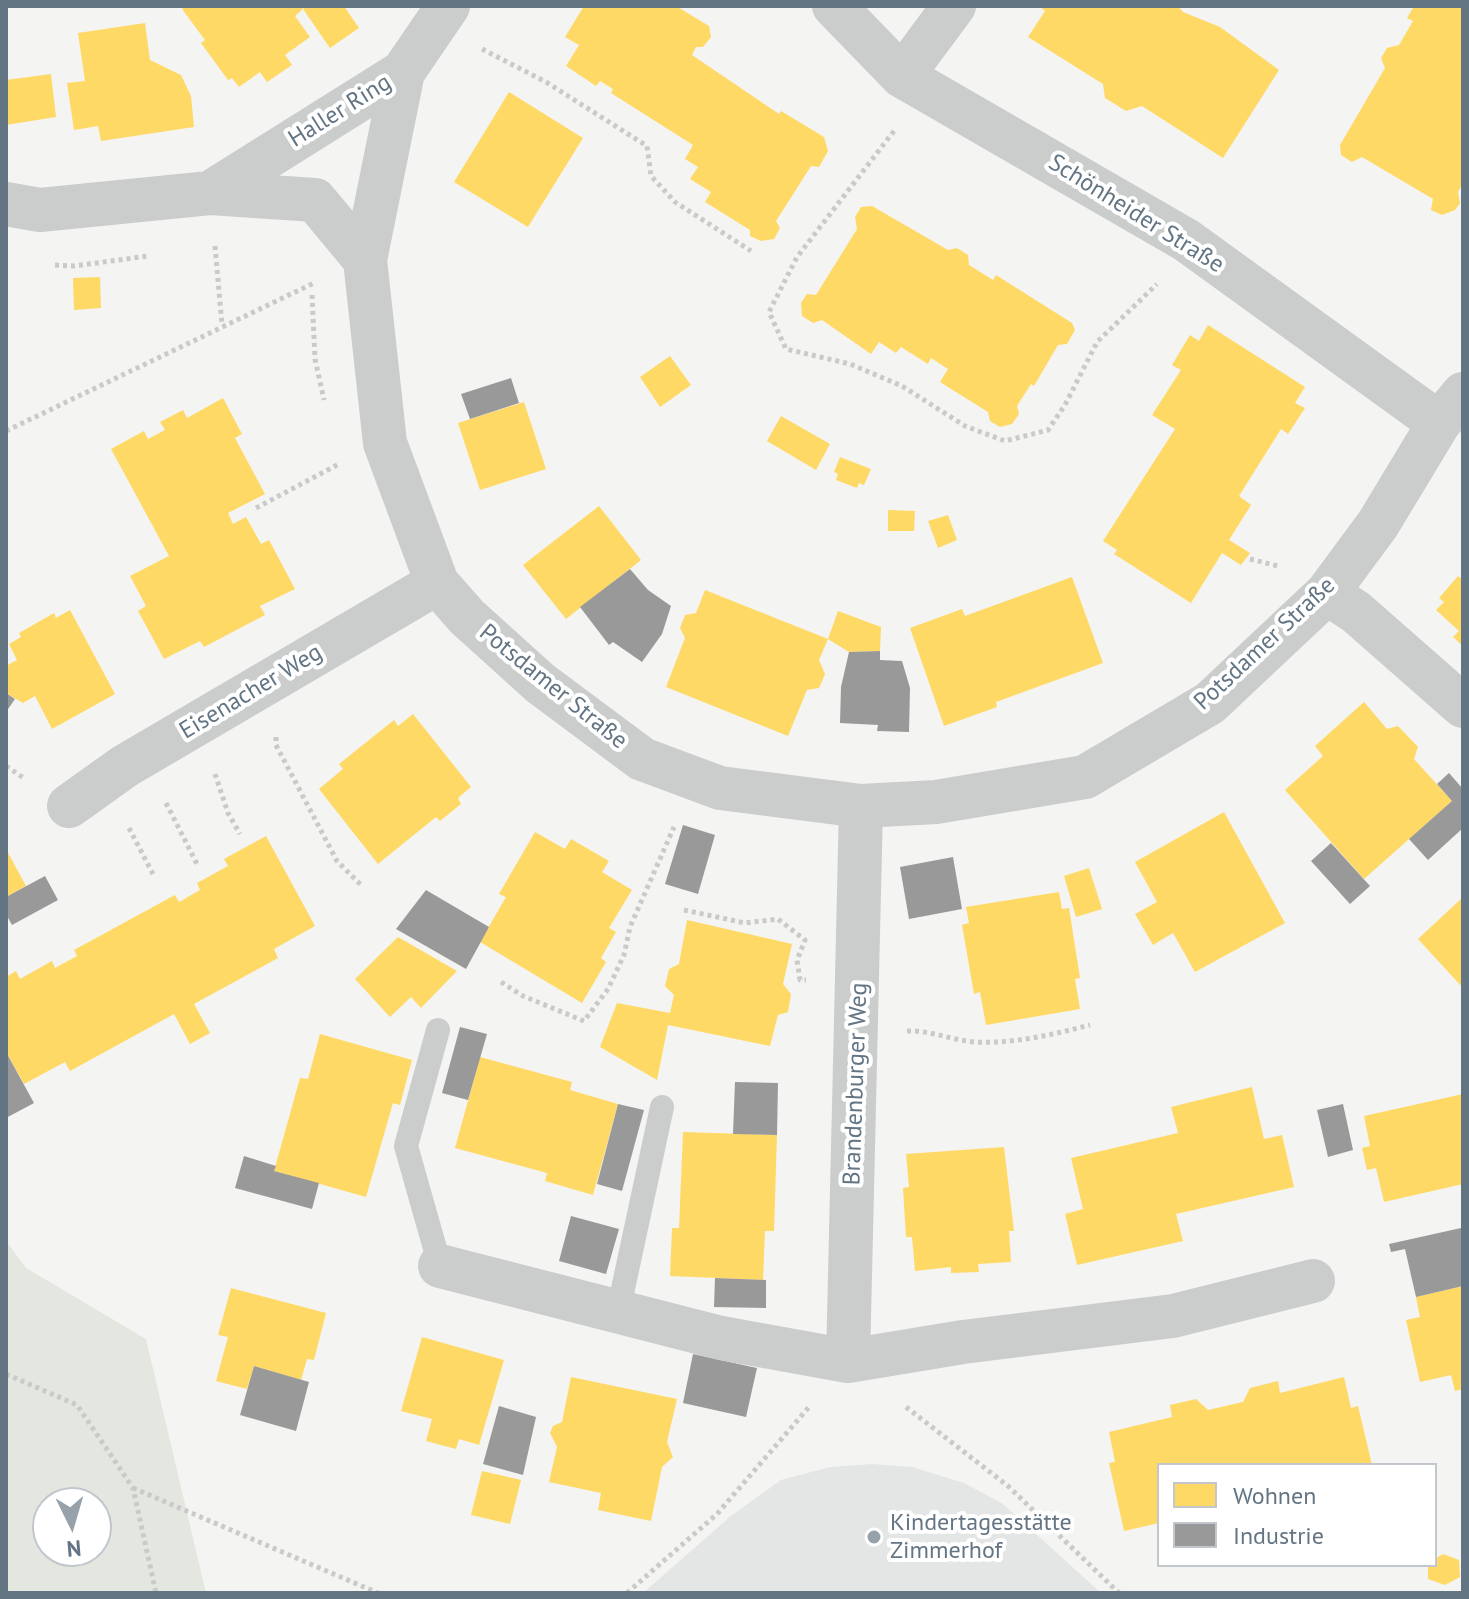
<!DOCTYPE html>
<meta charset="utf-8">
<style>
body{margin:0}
#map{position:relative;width:1469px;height:1599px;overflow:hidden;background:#f4f4f2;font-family:"PT Sans",sans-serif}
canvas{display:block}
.frame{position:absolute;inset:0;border:8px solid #637483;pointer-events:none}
.legend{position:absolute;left:1157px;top:1463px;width:280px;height:104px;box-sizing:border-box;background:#fff;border:2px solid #c1c7cd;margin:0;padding:10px 14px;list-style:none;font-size:24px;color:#637483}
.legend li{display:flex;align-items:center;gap:16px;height:40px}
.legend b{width:40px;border:2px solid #c1c7cd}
.north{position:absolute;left:32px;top:1487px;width:80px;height:80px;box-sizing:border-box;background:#fff;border:2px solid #c1c7cd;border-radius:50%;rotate:175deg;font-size:22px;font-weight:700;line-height:32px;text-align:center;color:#637483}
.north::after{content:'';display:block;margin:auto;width:28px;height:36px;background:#96a1aa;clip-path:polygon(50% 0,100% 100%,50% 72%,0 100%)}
</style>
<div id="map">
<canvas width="1469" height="1599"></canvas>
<div class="frame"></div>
<ul class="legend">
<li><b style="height:22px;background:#ffd966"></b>Wohnen</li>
<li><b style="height:22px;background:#999"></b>Industrie</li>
</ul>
<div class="north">N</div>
</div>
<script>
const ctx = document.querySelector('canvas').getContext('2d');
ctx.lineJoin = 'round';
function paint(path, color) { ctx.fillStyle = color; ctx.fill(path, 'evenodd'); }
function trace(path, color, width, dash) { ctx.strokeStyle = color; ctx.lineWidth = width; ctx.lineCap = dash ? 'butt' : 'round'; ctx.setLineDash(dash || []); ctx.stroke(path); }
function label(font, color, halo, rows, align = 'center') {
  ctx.font = font + ' "PT Sans",sans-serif'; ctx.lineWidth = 8; ctx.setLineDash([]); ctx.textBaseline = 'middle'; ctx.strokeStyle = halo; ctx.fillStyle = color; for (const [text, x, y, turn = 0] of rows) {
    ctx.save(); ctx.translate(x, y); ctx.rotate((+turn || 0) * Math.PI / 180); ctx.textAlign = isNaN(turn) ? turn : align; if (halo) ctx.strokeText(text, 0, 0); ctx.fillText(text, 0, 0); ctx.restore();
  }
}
paint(new Path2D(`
 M872,1464L912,1467L964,1483L1003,1504L1101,1593H643L732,1515L781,1480L830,1467Z`), '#e4e6e5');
paint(new Path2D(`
 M6,1241L26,1268L146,1339L206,1593H6ZM48,1503H96V1551H48Z`), '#e4e7e0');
paint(new Path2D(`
 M187,6H300L303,9L295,16L310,37L285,55L292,65L267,82L260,72L239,87L232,78L228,80L201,43L205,40L182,9Z
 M307,6H344L359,28L330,48L303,9Z
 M584,6H676L709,26L711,37L703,47H696L692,55L779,114L781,111L824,137L828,151L819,167L811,166L776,221L780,228L774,239L761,241L750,236V230L705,202L711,192L690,179L698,167L685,159L693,145L611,93L613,89L600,81L596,86L566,66L579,45L565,37Z
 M1039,6H1178L1183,12L1220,27L1279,70L1223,158L1142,106L1126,111L1105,98L1103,84L1028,37L1045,11Z
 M1414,6H1463V183L1458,192L1460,203L1455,210L1442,215L1431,210L1433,199L1362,157L1352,162L1341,155L1340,145L1385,68L1381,58L1387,48L1399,45L1413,21L1407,18Z
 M145,23L150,60L181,75L191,96L194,127L101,141L98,126L74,130L67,83L85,81L78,33Z
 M51,74L56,117L6,125V80Z
 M509,92L583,138L528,227L454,182Z
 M872,206L948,250L957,248L968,255L969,265L993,280L996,275L1072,323L1075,330L1067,344L1058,345L1034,386L1031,384L1017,406L1019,414L1012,424L1000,427L990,421L988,412L940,382L948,369L931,358L928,364L901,347L896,353L879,342L871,354L822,320L813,323L802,316L801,303L807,294L816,295L857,229L855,217L861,207Z
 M100,277L101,308L74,310L73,278Z
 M1208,325L1305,387L1295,403L1305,408L1288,434L1281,429L1239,496L1251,505L1229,540L1250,553L1241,565L1222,553L1191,603L1114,554L1117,550L1103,541L1175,429L1152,415L1181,370L1172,365L1190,335L1199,341Z
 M670,356L691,385L660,407L640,377Z
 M223,398L242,434L235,438L265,494L228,513L233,524L246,517L261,544L269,540L295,589L260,606L265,615L204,647L200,641L164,659L138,611L146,606L130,576L169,556L111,449L144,431L148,439L165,430L160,422L183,410L187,418Z
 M524,402L546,469L480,490L458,423Z
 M781,416L830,444L816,470L767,441Z
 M840,457L871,469L864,485L859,483L857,488L836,480L838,474L834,472Z
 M599,506L641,560L566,619L523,565Z
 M888,510L915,511L914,531H888Z
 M948,515L957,540L938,548L928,521Z
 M1458,576L1463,580V646L1453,637L1459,631L1436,610L1444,602L1439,598Z
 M1072,577L1103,663L996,702L997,707L944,726L910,628L962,609L965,616Z
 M705,590L828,639L819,660L825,674L819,688L807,690L788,736L666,687L685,638L680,628L685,615L696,613Z
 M70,610L115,694L52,729L35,696L23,703L6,693V666L17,660L9,644L21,637L19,633L54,613L56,618Z
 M838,611L881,627L880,651L849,652L828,639Z
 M1364,702L1387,729L1398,726L1418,747L1414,759L1452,801L1364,879L1285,790L1323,756L1315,746Z
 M413,714L471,787L458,798L461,804L440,821L436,817L378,864L319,789L343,769L339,764L394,720L398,726Z
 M1224,812L1285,923L1195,972L1173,933L1153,945L1135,914L1157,902L1135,862Z
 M535,832L565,849L571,839L609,861L602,872L632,890L609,928L616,932L601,958L606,962L582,1003L480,942L506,897L499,894Z
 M266,836L315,926L274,949L278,958L194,1004L210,1033L190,1044L174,1014L70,1071L65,1062L24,1084L6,1052V977L16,971L20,979L52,961L55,968L77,956L74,950L175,895L179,902L200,890L197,883L228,866L224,859Z
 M6,849L26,886L6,897Z
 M1089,868L1102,909L1076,917L1064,876Z
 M1059,892L1062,909L1069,908L1080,978L1075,979L1080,1009L986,1025L980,992L974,994L962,925L969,923L966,907Z
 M1463,897V988L1418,939Z
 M687,920L792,944L783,984L791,994L788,1012L778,1015L770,1046L668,1025L657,1080L600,1047L617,1003L670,1013L674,995L665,986L669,969L679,964Z
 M398,937L457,971L421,1008L411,997L390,1017L355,979Z
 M320,1034L412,1060L400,1105L393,1103L366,1197L274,1171L300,1078L308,1079Z
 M480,1057L572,1082L570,1090L618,1104L593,1195L545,1181L547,1173L455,1148Z
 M1252,1087L1264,1139L1282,1135L1294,1187L1176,1214L1183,1241L1077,1265L1065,1214L1083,1209L1071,1158L1178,1133L1171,1107Z
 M1463,1094V1184L1384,1202L1376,1168L1367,1170L1362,1148L1370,1146L1364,1116Z
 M683,1132L777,1135L774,1231H765L763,1280L670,1276L672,1228H679Z
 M1004,1147L1014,1231H1009L1011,1262L978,1264L979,1272L951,1273V1267L915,1271L912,1237H906L903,1188L909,1187L906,1154Z
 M1463,1286V1389L1455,1391L1451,1375L1420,1382L1406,1320L1420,1317L1416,1297Z
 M231,1288L326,1313L314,1360L307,1359L301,1380L254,1366L247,1389L216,1381L228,1337L218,1335Z
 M422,1337L504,1360L479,1445L459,1439L456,1449L426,1441L432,1419L401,1411Z
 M571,1377L677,1399L667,1442L673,1457L662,1467L651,1521L598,1510L601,1493L549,1482L557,1447L550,1433L553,1426L562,1422Z
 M1344,1377L1351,1408L1358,1406L1372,1465H1159V1523L1124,1531L1109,1463L1115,1462L1109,1432L1172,1417L1170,1405L1196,1399L1208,1410L1243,1402L1250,1388L1278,1381L1280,1393Z
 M482,1471L521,1480L510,1524L471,1515Z
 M1443,1554L1459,1560L1460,1577L1445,1585L1428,1579V1565H1435V1559Z`), '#ffd966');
paint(new Path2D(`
 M511,378L519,403L470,419L461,394Z
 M630,569L648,590L671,606L662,634L642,662L613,642L609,645L580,607Z
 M880,651V660L902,661L910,688L909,732L877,731L878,725L840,723L841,687L849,652Z
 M6,693L15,699L6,712Z
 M1449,773L1463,789V828L1428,860L1409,839L1452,801L1437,784Z
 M683,825L715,835L698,894L665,884Z
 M1331,843L1370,886L1350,904L1311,861Z
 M953,857L962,909L909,919L900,867Z
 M45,876L58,900L12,925L6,914V897Z
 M426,890L489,927L466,969L396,929Z
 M460,1027L487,1034L468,1100L442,1093Z
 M6,1052L34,1103L6,1118Z
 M735,1082L778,1083L777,1135L733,1134Z
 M618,1104L644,1110L622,1191L597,1184Z
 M1343,1104L1353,1150L1328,1157L1317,1110Z
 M244,1156L276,1166L274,1171L319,1183L312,1209L235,1188Z
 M571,1216L619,1229L606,1274L559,1261Z
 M1461,1228L1463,1286L1416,1297L1405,1249L1391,1252L1389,1244Z
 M715,1278L766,1280V1308L714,1307Z
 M693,1354L757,1368L746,1417L683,1403Z
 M254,1366L309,1382L296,1431L240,1415Z
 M499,1406L536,1417L523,1475L483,1464Z`), '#999');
trace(new Path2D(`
 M482,49L546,82L647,146L651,176L675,202L751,251
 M894,131L797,257L769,312L786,349L850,364L902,386L965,426L1005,441L1048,430L1065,405L1097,342L1157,284
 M215,246L222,325
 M55,265L74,266L148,256
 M312,295L315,359L324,400
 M6,431L316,282
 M256,508L339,464
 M1250,559L1278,566
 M276,737V745L337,861L361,885
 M6,766L25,779
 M215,774L228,813L240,834
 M166,803L197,864
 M129,828L153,874
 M684,910L745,923L778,919L805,940L797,960L800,980H806
 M501,982L523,996L584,1021L608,989L624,955L630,927L674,827
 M907,1031C930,1030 951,1040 974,1042C1013,1044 1051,1035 1090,1025
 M6,1374L77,1405L133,1488L156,1593
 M906,1407L1008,1486L1119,1593
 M133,1488L378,1593
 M627,1593L717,1514L809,1407`), '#cacaca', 5, [4, 4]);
trace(new Path2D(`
 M438,1030L406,1146L440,1266
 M618,1312L662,1107`), '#cbcdcd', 24);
trace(new Path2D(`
 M834,6L902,76L1186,240L1439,423
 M403,72L365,260L385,443L437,583L467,617L540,683L642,759L720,788L861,806L936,802L1085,777L1210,703L1327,593L1378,524L1439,423L1463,394
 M902,76L954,6
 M210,193L315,200L365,260
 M6,204L40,210L210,193L403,72L448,6
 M1327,593L1356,612L1463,706
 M69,806L125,766L437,583
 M440,1266L721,1338L848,1361L963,1342L1173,1316L1313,1281
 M848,1361L861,806`), '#cbcdcd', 44);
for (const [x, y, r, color] of [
 [874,1537,8,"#96a1aa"]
]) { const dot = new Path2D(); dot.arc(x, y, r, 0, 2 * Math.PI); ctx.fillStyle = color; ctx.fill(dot); trace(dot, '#fff', 3); }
label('24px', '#637483', '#fff', [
 ["Haller Ring",340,111,-32],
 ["Schönheider Straße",1136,214,32],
 ["Potsdamer Straße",1265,644,-43],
 ["Potsdamer Straße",553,687,39],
 ["Eisenacher Weg",251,692,-31],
 ["Brandenburger Weg",856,1084,-88]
]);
label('24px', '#637483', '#fff', [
 ["Kindertagesstätte",890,1523],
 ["Zimmerhof",890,1551]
], 'left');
</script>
